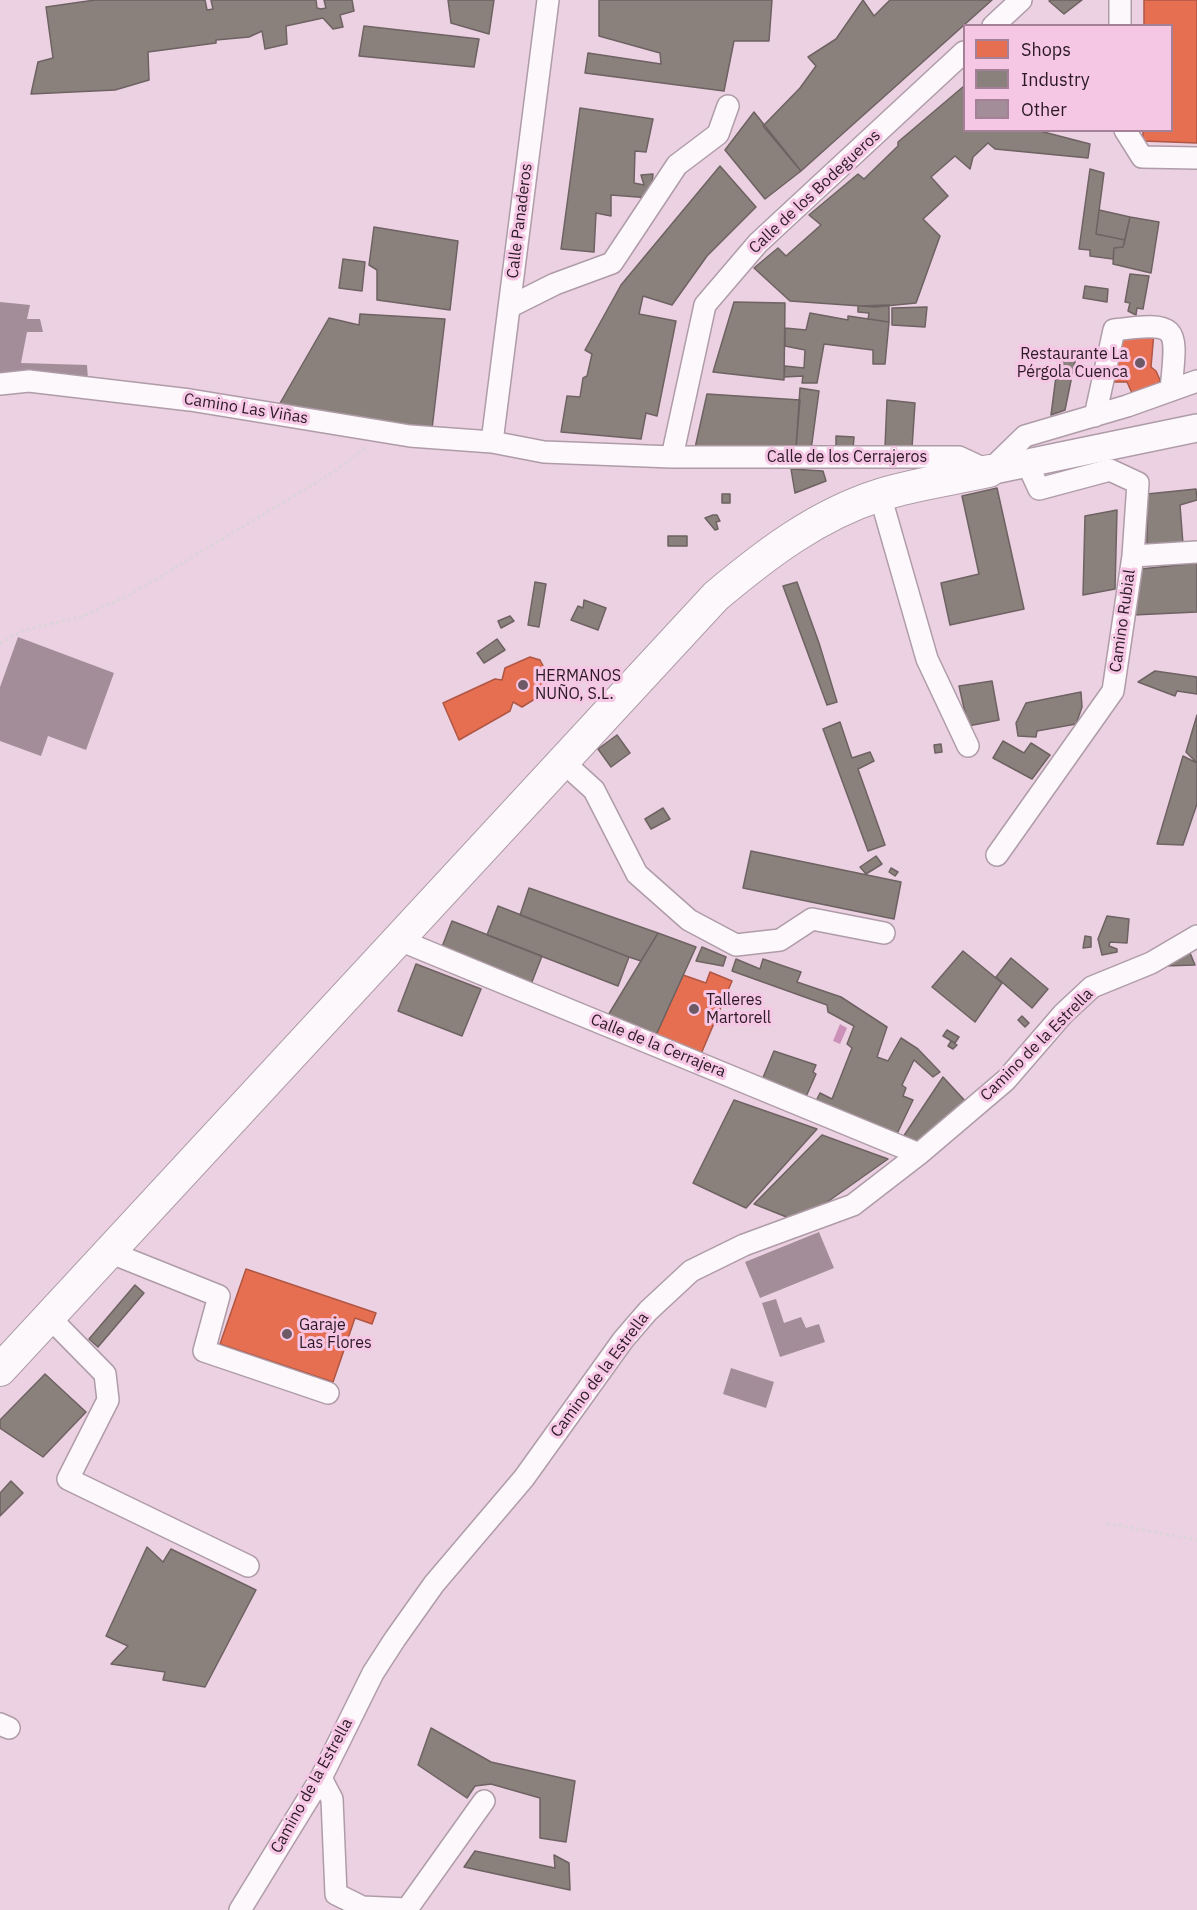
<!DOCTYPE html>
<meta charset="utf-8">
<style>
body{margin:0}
#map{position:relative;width:1197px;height:1910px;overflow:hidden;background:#ebd1e2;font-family:"IBM Plex Sans",sans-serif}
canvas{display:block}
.legend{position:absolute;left:963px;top:24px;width:210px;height:108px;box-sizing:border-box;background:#f6c6e5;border:2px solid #a58198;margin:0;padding:8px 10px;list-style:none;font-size:18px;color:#2b1a25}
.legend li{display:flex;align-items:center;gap:12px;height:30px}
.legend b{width:30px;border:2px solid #a58198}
</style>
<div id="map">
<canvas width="1197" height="1910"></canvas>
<ul class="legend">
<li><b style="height:16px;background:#e76f51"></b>Shops</li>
<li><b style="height:16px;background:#8a817c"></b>Industry</li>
<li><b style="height:16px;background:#a28d98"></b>Other</li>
</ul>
</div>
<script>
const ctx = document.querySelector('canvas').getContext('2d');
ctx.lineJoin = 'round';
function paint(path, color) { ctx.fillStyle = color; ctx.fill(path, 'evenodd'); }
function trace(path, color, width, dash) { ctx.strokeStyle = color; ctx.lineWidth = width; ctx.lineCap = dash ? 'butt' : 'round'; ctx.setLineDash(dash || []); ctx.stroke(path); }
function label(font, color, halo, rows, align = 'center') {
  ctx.font = font + ' "IBM Plex Sans",sans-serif'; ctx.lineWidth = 6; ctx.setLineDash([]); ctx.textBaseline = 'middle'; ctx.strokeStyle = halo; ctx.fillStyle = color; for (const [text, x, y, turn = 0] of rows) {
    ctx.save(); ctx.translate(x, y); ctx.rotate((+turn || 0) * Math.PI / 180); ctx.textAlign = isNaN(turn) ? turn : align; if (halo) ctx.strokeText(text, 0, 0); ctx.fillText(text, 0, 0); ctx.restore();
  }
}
paint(new Path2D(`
 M840,1024L847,1028L840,1044L833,1041Z`), '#cb91b8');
const shops = new Path2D(`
 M1144,0H1197V143L1143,141V130H1172V26H1144Z
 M1154,332L1151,367L1156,371L1160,380L1157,390L1140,396L1132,393L1127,382H1114L1116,339Z
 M530,657L540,660L550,679L546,692L522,707L513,702L510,711L459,740L443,703L495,679L502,680L505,668Z
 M710,972L732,981L701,1054L656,1035L683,975L706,983Z
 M246,1269L376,1313L372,1324L355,1318L333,1382L220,1344Z`);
paint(shops, '#e76f51');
trace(shops, '#af5644', 1.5);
const industry = new Path2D(`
 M95,0H205L207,10L213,9L211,0H316L317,8L321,9L326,8L324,0H352L354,11L340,15L343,27L333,29L323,18L286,26L287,44L265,49L262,31L249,37L216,40V43L148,52L149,80L115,90L31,94L38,62L53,58L46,7Z
 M448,0H494L489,34L451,23Z
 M599,0H772L769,41H734L724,91L585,73L588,53L661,64L660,53L599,36Z
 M863,0L874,16L890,0H992L801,171L763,126L800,88L816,66L808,57L836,39Z
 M1082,0L1064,14L1049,1L1051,0Z
 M364,26L479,39L474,67L359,56Z
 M964,86V130H1036L1090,144L1088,158L995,149L988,143L973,157L970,169L955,156L931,177L948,196L923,219L940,236L916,303L875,307L790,301L754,268L778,248L786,256L821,225L809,215L858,174L864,179L898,146V142Z
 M580,108L653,119L646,152L635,151L634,183L644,185L641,175L653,174L651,198L611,195V216L596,213L594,252L561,249Z
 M754,112L801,171L765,199L725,150Z
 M720,166L756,207L707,256L672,305L643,296L639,314L676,321L657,416L646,413L641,439L561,432L567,396L580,397L583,378L587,376L592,354L585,350L621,285Z
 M1090,169L1104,173L1096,234L1125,240L1123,247L1114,248L1113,259L1090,256V250L1079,249Z
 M1099,210L1130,217L1125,240L1096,234Z
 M1130,217L1159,222L1151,273L1113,264L1114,248L1123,247Z
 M374,227L458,241L450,310L377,300V270L369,265Z
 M343,259L365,262L362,291L339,288Z
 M1130,274L1149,276L1143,309L1137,308L1136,315L1128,311L1130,303L1125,302Z
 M1085,286L1108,289L1107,302L1083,298Z
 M734,302L785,303L784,380L713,372Z
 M889,305V322L868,319L869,313L858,312V306Z
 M927,307L925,327L892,325V308Z
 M810,313L848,320V316L889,322L885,364H873V350L824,344L817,383H802L803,376L784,377L785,366L804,368L805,350L785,346V328L806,330Z
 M360,314L445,319L432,429L279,405L329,318L359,325Z
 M1059,353L1076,356L1065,410L1051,415Z
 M800,388L819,391L811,450L796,448Z
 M707,394L800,400L796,448H695Z
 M887,400L915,403L912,448L885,447Z
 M836,436L854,437L853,450L836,449Z
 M791,469L823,471L826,481L795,493Z
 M997,488L1024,609L950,625L941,583L979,574L962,496Z
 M1196,489L1197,500L1180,505L1183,544L1147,548V494Z
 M722,494H730V503H722Z
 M1117,510L1115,589L1083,595L1085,516Z
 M713,515H717L720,521L716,522L718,529L715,530L705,518Z
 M668,536H687V546H668Z
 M1197,563V612L1133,615L1141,569Z
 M535,582L546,584L539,627L528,625Z
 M797,582L819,643L837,702L827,705L783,586Z
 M584,600L606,608L598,630L571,620L578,606L583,608Z
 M510,616L514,621L501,628L498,621Z
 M497,639L505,650L484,663L477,653Z
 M1155,671L1197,677V694L1177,691L1175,696L1138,682Z
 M992,681L999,720L968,726L959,686Z
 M1081,692L1082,707L1076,724L1037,731L1036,737L1018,736L1016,723L1026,703Z
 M1197,715V763L1186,752Z
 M840,722L852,758L870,752L874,761L858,769L885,845L868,851L823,729Z
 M617,735L630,753L611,767L598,749Z
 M1003,741L1024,753L1031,743L1050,755L1032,779L993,758Z
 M941,744L942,752L935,753L934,745Z
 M1183,756L1197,763V804L1183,845L1157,844Z
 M663,808L670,819L651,829L645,819Z
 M751,851L901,882L894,919L743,888Z
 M876,856L882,864L866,874L860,867Z
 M891,868L898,872L895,876L889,872Z
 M529,888L658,933L641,961L629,957L520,915Z
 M498,906L629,957L618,986L487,935Z
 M1107,916L1129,919L1127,943L1110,942L1109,946L1117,949V952L1102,955L1098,939Z
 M452,921L542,956L530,987L440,952Z
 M658,933L696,947L656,1035L607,1017Z
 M1085,936L1091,937V947L1083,948Z
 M702,947L726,957L723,966L696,961Z
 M1188,948L1195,965L1163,966Z
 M963,951L1002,983L975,1022L932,987Z
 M1011,958L1048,989L1032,1008L996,977Z
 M736,959L760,969L763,959L801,972L797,982L841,997L887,1027L877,1057L888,1061L901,1038L918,1049L940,1072L933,1077L914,1060L902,1085L906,1088L903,1096L913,1100L895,1138L815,1103L820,1093L832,1099L852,1048L847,1044L854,1026L828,1012L827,1005L732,971Z
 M416,964L481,989L462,1036L398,1011Z
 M1022,1016L1029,1023L1025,1027L1018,1020Z
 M947,1030L959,1037L955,1043L943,1036Z
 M951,1041L957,1045L953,1049L948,1046Z
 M774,1051L816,1065L813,1072L816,1074L805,1099L762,1080Z
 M943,1077L968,1104L913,1148L901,1140Z
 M734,1100L817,1129L746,1208L693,1183Z
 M822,1135L888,1159L799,1222L754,1204Z
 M135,1285L144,1293L98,1347L89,1339Z
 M45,1374L86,1412L43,1457L0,1428V1420Z
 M11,1481L23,1493L0,1516V1493Z
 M147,1547L163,1562L171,1549L256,1590L205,1687L163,1680L165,1672L111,1664L128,1646L106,1636Z
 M431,1728L491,1762L575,1781L566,1842L540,1838V1798L491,1784L475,1786L467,1798L418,1765Z
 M475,1851L555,1868L554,1855L569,1863L570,1890L464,1867Z`);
paint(industry, '#8a817c');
trace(industry, '#6e6262', 1.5);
paint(new Path2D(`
 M0,302L30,305L27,319H40L43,332H27L21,363L87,365L88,380L0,373Z
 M18,637L114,673L86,750L48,736L41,756L0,741V687Z
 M819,1232L834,1268L760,1298L745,1262Z
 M776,1299L784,1323L801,1317L806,1328L819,1324L825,1342L780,1357L762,1303Z
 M731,1368L774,1382L766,1408L723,1394Z`), '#a28d98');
const minor = new Path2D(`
 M1120,0V26
 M993,26L1021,0
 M1125,130L1142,157L1197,158
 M509,307L555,284L612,263L677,165L718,134L728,106
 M0,384L29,381L190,400L410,436L492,442L544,452L672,457H959L989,471L1025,436L1127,406L1197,381
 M1095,416L1114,330C1181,321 1177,327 1171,390
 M492,442L548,0
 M672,457L705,305L758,243L964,52
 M880,495L927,659L968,746
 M1133,556L1197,552
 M562,761L594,790L637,874L689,920L736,945L780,940L812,919L884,933
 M997,855L1113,691L1133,556L1138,483L1110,470L1039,489L1027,463
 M397,939L919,1154
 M109,1252L219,1296L204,1351L328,1393
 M49,1317L105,1374L108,1400L68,1479L248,1566
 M0,1724L9,1728
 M321,1778L332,1799L336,1894L362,1907L407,1909L484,1801
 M240,1910L321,1778L373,1673L395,1639L434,1584L524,1478L623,1340L648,1311L691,1271L744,1245L853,1205L919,1154L1006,1080L1063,1014L1092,987L1151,963L1197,936`);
const major = new Path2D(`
 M989,471L1197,428`);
const highway = new Path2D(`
 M0,1370L716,596C766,554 817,515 880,495C915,484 953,479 989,471`);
trace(minor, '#af9ca8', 24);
trace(major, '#af9ca8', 30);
trace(highway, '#af9ca8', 34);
trace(new Path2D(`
 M0,643L25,630L83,616L128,596L335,471L366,447
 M1107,1523L1197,1540`), '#dcd4d9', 3, [3, 3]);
trace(minor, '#fcf8fb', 21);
trace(major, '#fcf8fb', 27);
trace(highway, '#fcf8fb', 32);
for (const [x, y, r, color] of [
 [1140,363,6,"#6e5a67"],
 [523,685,6,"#6e5a67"],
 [694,1009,6,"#6e5a67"],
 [287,1334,6,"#6e5a67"]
]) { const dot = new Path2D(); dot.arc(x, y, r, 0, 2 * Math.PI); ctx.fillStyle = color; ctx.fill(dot); trace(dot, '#f6c6e5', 2); }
label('16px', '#2b1a25', '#f6c6e5', [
 ["Calle de los Bodegueros",815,192,-43],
 ["Calle Panaderos",520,221,-83],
 ["Camino Las Viñas",246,409,9],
 ["Calle de los Cerrajeros",847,457],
 ["Camino Rubial",1123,621,-82],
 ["Camino de la Estrella",1037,1045,-45],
 ["Calle de la Cerrajera",658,1046,22],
 ["Camino de la Estrella",600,1375,-53],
 ["Camino de la Estrella",312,1786,-61]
]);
label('16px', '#2b1a25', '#f6c6e5', [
 ["Restaurante La",1128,354,"right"],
 ["Pérgola Cuenca",1128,372,"right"],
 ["HERMANOS",535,676],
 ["NUÑO, S.L.",535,694],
 ["Talleres",706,1000],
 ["Martorell",706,1018],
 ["Garaje",299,1325],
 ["Las Flores",299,1343]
], 'left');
</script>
